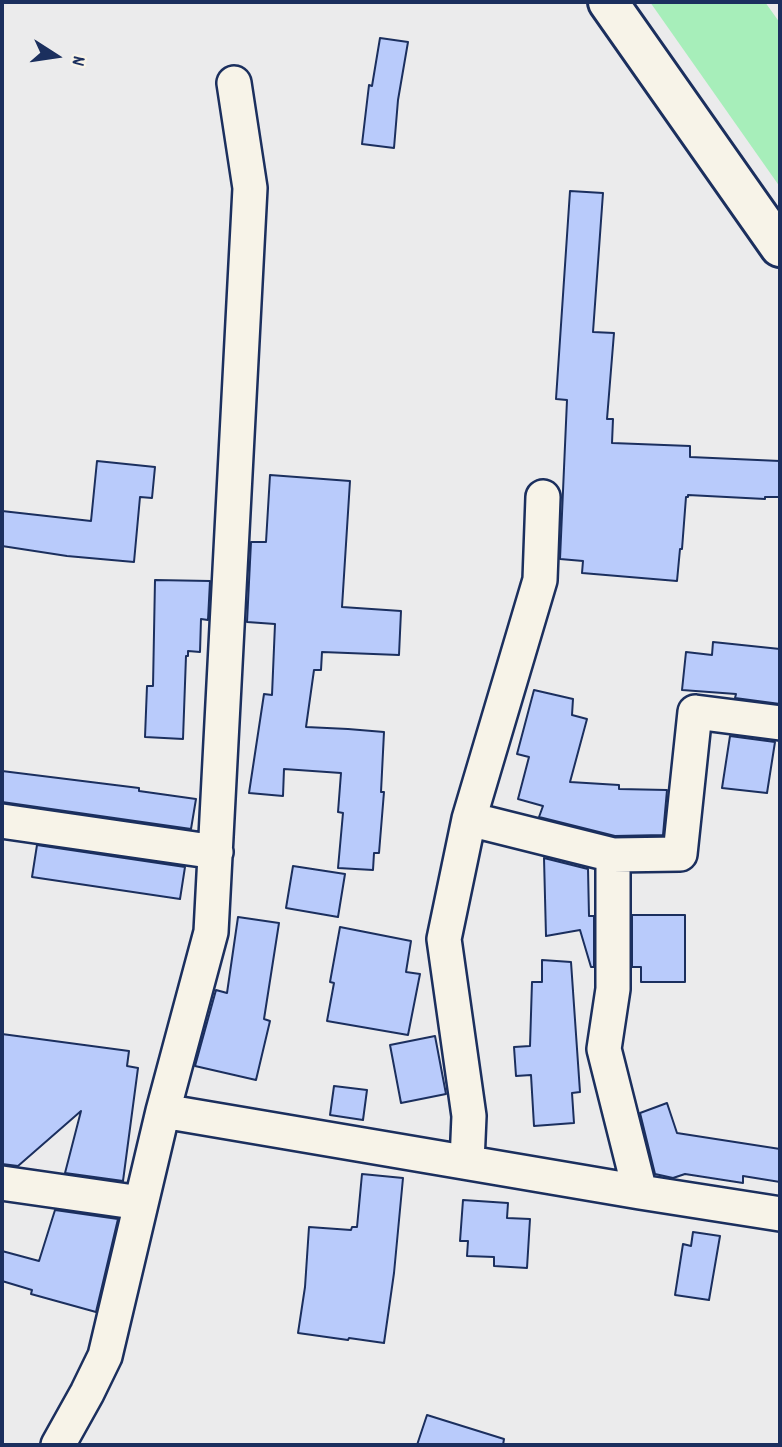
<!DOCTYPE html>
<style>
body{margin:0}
#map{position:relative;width:782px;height:1447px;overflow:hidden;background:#ebebec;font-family:Dekko,sans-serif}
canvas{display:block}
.frame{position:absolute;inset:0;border:4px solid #1b2f5e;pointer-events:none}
.north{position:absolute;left:21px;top:21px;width:70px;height:70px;-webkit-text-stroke:5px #f7f3e8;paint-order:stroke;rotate:102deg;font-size:19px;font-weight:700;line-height:28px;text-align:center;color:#1b2f5e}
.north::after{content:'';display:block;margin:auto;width:24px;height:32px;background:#1b2f5e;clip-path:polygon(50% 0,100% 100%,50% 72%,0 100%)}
</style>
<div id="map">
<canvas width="782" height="1447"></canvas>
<div class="frame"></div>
<div class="north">N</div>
</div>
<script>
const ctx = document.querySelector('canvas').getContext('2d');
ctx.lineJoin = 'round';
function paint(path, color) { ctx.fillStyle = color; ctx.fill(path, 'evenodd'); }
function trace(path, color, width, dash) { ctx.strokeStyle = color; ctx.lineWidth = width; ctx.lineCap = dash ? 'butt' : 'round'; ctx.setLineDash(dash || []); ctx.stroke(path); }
paint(new Path2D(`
 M650,2H765L780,23V187Z`), '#a7eeba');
const building = new Path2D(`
 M380,38L408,42L398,100L394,148L362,144L369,85L372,86Z
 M570,191L603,193L593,332L614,333L607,419H613L612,443L690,446V457L780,461V497H765V499L688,495V497H686L682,549H680L677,581L582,573L583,561L560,559L567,400L556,399Z
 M97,461L155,467L152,498L140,497L134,562L67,556L2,546V511L91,521Z
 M270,475L350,481L342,607L401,611L399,655L322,652L321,670H314L306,727L348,729L384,732L381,792H384L379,853H374L373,870L338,868L343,813L338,812L341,773L284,769L283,796L249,793L264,694L272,695L275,624L247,622L251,542H266Z
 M155,580L210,581L208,620L201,619L200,652L188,651V656H186L183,739L145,737L147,686H153Z
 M713,642L780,649V704L735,698L736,694L682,690L686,652L712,655Z
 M534,690L573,699L572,715L587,719L570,782L619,785V789L667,790L663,835L615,836L539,817L543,806L518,799L529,757L517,754Z
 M730,736L775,742L767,793L722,788Z
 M2,771L139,788V791L196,799L191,829L2,802Z
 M37,845L185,867L180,899L32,877Z
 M544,858L588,869L589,916H594V967H591L580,930L546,936Z
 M293,866L345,874L338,917L286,908Z
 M632,915H685V982H641V967H632Z
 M238,917L279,923L264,1019L270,1021L256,1080L195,1066L216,990L227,993Z
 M340,927L411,941L406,972L420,974L408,1035L327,1021L334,983L330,982Z
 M542,960L571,962L580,1092L572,1093L574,1123L534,1126L531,1075L516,1076L514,1047L530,1046L532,982H542Z
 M2,1034L129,1051L127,1066L138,1068L123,1181L65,1173L81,1111L18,1166L2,1164Z
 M435,1036L446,1094L401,1103L390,1045Z
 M334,1086L367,1090L363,1120L330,1115Z
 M667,1103L677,1133L780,1149V1182L743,1176V1183L685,1174L673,1178L655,1174L640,1113Z
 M362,1174L403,1178L394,1273L384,1343L349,1338L348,1340L298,1333L305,1287L309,1227L351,1230L352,1227H357Z
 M463,1200L508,1203L507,1218L530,1219L527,1268L494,1266V1257L467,1256L468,1241H460Z
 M55,1210L118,1219L96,1312L31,1294L32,1290L2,1281V1251L39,1261Z
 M693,1232L720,1236L709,1300L675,1295L683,1244L691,1246Z
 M427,1415L504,1439L503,1445H417Z`);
paint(building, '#b9cbfb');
trace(building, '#1b2f5e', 2);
const minor = new Path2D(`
 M469,819L613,855L680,854L695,712L780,723
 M2,821L216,852
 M613,855V989L604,1049L640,1192
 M163,1111L640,1192L780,1214
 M467,1162L469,1116L444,939L469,819L540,580L543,497
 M2,1183L141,1203
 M58,1445L87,1393L105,1356L163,1111L211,932L250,188L234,83`);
const tertiary = new Path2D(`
 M608,2L780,247`);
trace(minor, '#1b2f5e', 38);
trace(tertiary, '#1b2f5e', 44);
trace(minor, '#f7f3e8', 33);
trace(tertiary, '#f7f3e8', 38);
</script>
